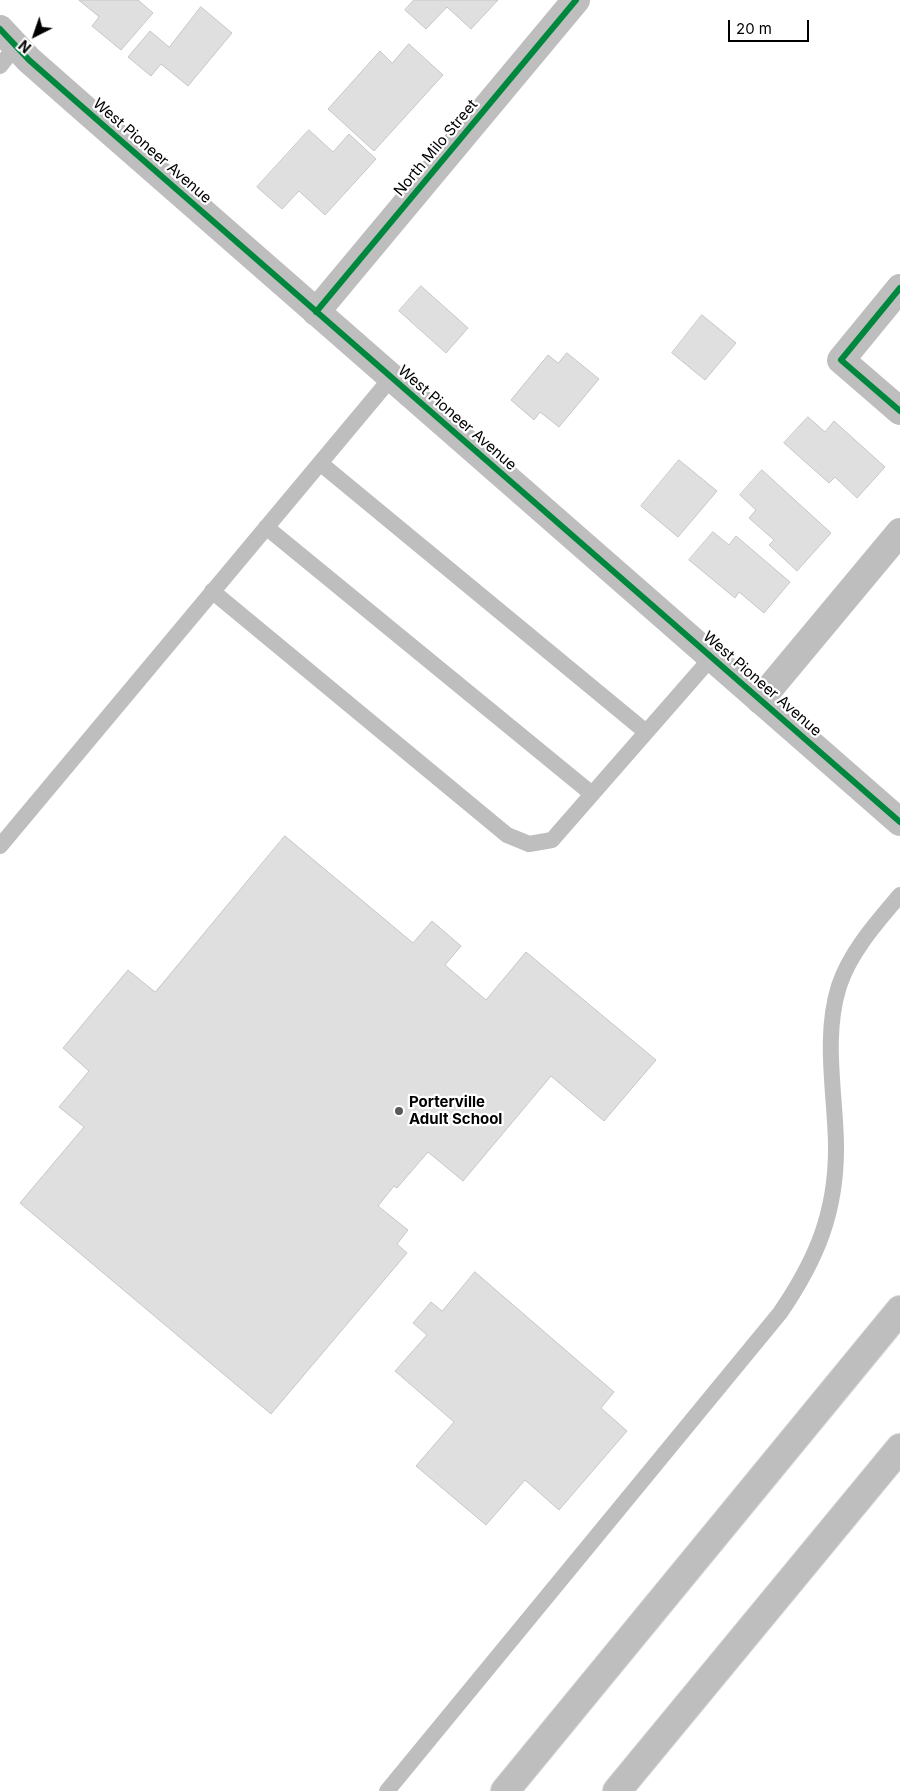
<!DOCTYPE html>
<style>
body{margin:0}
#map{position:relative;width:900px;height:1791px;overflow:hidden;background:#fff;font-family:Inter,sans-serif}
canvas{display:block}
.north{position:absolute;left:10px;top:10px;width:50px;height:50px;-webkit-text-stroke:4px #fff;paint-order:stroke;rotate:221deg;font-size:14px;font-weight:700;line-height:20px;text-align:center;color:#000}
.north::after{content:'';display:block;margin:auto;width:18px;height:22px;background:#000;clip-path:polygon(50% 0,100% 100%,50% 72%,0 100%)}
.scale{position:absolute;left:728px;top:20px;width:81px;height:22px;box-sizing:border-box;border:2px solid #000;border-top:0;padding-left:6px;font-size:15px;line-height:18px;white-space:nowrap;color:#000;-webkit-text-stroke:4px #fff;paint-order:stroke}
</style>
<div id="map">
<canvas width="900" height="1791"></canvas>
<div class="north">N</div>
<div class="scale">20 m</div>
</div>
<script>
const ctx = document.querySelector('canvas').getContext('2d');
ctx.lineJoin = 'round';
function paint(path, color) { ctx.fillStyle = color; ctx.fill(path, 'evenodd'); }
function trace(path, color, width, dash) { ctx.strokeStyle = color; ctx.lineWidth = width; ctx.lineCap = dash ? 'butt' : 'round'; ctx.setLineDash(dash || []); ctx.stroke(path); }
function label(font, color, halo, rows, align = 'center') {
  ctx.font = font + ' Inter,sans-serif'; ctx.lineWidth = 4.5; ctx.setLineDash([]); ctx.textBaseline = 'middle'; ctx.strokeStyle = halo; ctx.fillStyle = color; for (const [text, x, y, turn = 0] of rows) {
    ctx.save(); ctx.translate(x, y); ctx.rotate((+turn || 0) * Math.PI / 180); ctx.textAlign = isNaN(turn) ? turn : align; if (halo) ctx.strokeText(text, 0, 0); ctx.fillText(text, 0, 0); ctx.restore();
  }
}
const building = new Path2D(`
 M79,0H138L153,13L121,50L92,26L99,17Z
 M414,0H498L471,29L447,7L426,29L405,10Z
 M201,7L232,33L188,86L161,64L151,76L128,57L150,31L169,47Z
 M409,44L443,75L374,151L328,109L380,51L392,63Z
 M309,130L333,152L349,134L376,159L325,215L299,191L282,209L257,187Z
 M421,286L468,328L446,353L399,311Z
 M702,315L736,343L705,380L672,353Z
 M567,353L599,379L559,427L540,412L534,420L511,400L548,355L558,363Z
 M808,417L825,432L834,421L885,467L857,498L835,477L829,483L784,443Z
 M679,460L717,491L678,537L641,506Z
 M762,470L831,533L797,571L769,545L774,540L749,518L756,510L740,495Z
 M713,532L729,545L736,536L790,582L764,613L739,592L735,598L689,560Z
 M285,836L413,943L432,921L461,946L445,965L486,1000L526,952L656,1060L604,1121L551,1076L463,1181L428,1152L397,1188L394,1186L378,1206L408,1230L397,1244L407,1253L271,1414L20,1203L84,1127L59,1107L89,1071L63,1048L128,970L155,992Z
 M475,1272L614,1392L601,1408L627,1431L559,1510L525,1480L486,1525L416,1466L454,1422L395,1371L427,1335L413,1323L431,1302L442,1311Z`);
paint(building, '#dfdfdf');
trace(building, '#c7c7c7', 1);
const highway = new Path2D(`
 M505,1791L900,1310
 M617,1791L900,1448`);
trace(highway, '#dbdbdb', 30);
trace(new Path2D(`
 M0,66L16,46
 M320,463L646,732
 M266,527L592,794
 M212,591L507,835L529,844L552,840L712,657
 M0,846L392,377
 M387,1791L780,1313C817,1259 837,1211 836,1144C835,1091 823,1037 839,986C850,952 877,922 900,895`), '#bebebe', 16);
trace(new Path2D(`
 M0,29L29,60L79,104L900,822
 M900,288L841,360L900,411
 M316,312L576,0
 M760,700L900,532`), '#bebebe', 28);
trace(highway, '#bebebe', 28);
trace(new Path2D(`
 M0,29L29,60L79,104L900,822
 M900,288L841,360L900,411
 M316,312L576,0`), '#00873e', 6);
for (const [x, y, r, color] of [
 [399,1111,5,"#595959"]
]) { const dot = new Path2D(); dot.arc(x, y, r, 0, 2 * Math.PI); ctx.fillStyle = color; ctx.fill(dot); trace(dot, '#fff', 2); }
label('15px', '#000', '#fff', [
 ["North Milo Street",436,148,-50],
 ["West Pioneer Avenue",152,151,41],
 ["West Pioneer Avenue",457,418,41],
 ["West Pioneer Avenue",762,684,41]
]);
label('bold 15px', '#000', '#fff', [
 ["Porterville",409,1102],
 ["Adult School",409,1119]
], 'left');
</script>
